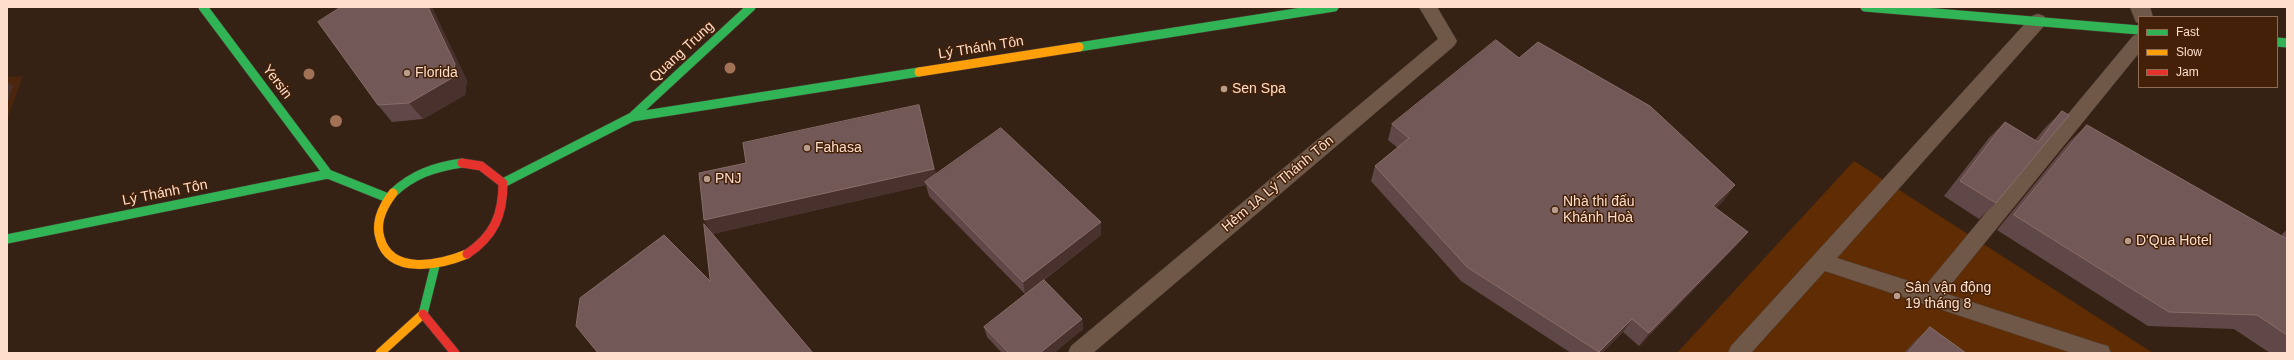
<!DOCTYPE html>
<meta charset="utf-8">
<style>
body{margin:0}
#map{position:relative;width:2294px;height:360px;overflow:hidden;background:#362215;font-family:Arial,sans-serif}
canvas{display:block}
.frame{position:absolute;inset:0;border:8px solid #fedecc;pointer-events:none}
.legend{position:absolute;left:2138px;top:16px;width:140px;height:72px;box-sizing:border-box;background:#432007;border:1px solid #8e6c56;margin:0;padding:5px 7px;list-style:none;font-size:12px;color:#fedecc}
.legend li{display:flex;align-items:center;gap:8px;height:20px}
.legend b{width:20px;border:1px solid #8e6c56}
</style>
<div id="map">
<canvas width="2294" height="360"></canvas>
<div class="frame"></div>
<ul class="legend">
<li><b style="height:5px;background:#30b455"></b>Fast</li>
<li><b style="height:5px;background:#ff9f0a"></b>Slow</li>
<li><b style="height:5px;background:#e5322d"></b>Jam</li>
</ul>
</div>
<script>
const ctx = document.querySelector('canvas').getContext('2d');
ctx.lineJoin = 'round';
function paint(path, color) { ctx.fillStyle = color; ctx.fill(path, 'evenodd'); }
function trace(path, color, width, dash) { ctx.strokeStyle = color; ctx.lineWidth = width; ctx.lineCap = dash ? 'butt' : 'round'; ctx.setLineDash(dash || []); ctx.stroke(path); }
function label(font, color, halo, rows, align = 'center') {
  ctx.font = font + ' Arial,sans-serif'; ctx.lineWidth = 3; ctx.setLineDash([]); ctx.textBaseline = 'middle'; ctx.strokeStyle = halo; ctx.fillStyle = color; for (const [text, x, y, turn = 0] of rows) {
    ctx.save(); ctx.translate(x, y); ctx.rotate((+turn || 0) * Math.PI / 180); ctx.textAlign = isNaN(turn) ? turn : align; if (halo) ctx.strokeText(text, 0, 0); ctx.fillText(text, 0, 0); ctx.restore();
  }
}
paint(new Path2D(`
 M23,76L7,120V77Z`), '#4b250c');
paint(new Path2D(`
 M1854,161L2153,353H1677Z`), '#602c03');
const lane = new Path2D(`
 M1419,7H1437L1457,41L1454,46L1093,353H1068L1071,346L1438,39Z
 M2038,14L2044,16L2047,21L2044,26L1837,258L1925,286L2133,36L2139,34V53L1944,293L2101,344L2108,346L2111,353H2072L1825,271L1751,353H1728L1731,346L2032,16Z`);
const street = new Path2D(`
 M2130,7H2150L2153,17H2139V23L2136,22Z`);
const fast = new Path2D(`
 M203,7L328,174
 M1865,7L2139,30
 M2277,42L2287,43
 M1079,47L1334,7
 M632,117L919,72
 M328,174L388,198
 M503,183L632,117L751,7
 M393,193C413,174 435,167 462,163
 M7,239L328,174
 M423,314L435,266`);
const slow = new Path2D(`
 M919,72L1079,47
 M393,193C383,206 375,222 380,238C390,276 440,265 467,254
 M380,353L423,314`);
const jam = new Path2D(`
 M462,163L481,166L503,183C503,215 494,236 467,254
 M423,314L455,353`);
trace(lane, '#4d3c32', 1);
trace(street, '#4d3c32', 1);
trace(fast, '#4d3c32', 10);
trace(slow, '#4d3c32', 10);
trace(jam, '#4d3c32', 10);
paint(lane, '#705849');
paint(street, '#705849');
trace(fast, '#30b455', 9);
trace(slow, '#ff9f0a', 9);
trace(jam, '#e5322d', 9);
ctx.fillStyle = '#a17256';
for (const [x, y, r] of [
 [730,68,5.5],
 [309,74,5.5],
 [336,121,6]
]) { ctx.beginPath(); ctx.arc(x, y, r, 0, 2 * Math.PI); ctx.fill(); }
paint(new Path2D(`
 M1519,58L1724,200L1716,208L1748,232L1736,246L1639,346L1623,332L1602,353H1571L1461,281L1371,181L1375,166L1398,148L1388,140L1392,124Z
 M467,80L465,95L423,119L392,122L378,105Z
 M2062,111L1996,203L1979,219L1944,196L1989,138L2005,122L2035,140L2045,128Z
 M923,120L936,175L1101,235L1044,280L1082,319L1083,329L1054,353H1002L987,337L984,327L1025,294L929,196L926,185L712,234L710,281L711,232L746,163Z
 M2087,125L2281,236L2283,233L2287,230V353H2270L2234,329L2148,326L1997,230L2069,142Z
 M1930,327L1966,353H1904L1916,340Z`), '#614848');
paint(new Path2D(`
 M428,7H432L467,80L465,95L423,119L409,103Z
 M7,82L13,86L7,104Z
 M919,105L938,183L925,182L926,185L712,234L704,220Z
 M1735,185L1724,200L1702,220L1713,206Z
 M1101,222V235L1025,294L1023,282Z
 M1748,232L1736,246L1639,346L1649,333Z
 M1082,319L1083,329L1054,353H1040Z
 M1632,319L1623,332L1602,353H1598Z`), '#49322e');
const building = new Path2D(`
 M341,7H428L455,64L452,78L409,103L378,105L318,22Z
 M1496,40L1519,58L1538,42L1650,106L1735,185L1713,206L1748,232L1649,333L1632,319L1599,352L1467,267L1375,166L1409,138L1392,124Z
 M919,105L934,169L704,220L699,173L746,163L743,143Z
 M2062,111L2069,115L1996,203L1960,181L2005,122L2038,142Z
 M2087,125L2287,239V335L2257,315L2169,312L2014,215Z
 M1001,128L1101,222L1023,282L925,182Z
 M704,224L813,353H598L576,326L580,298L664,235L710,281Z
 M1044,280L1082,319L1040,353H1009L984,327Z
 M1930,327L1966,353H1908Z`);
paint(building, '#725856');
trace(building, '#886d69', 1);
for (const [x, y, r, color] of [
 [407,73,4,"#b89c8c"],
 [1224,89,4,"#b89c8c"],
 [807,148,4,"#b89c8c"],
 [707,179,4,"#b89c8c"],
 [1555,210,4,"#b89c8c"],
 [2128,241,4,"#b89c8c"],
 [1897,296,4,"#b89c8c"]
]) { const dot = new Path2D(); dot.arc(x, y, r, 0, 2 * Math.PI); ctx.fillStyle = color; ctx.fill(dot); trace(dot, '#432007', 1.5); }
label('14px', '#fedecc', '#432007', [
 ["Lý Thánh Tôn",981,48,-9],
 ["Quang Trung",682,52,-43],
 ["Yersin",277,82,53],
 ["Hẻm 1A Lý Thánh Tôn",1278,184,-40],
 ["Lý Thánh Tôn",165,193,-11]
]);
label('14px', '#fedecc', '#432007', [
 ["Florida",415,73],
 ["Sen Spa",1232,89],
 ["Fahasa",815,148],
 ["PNJ",715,179],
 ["Nhà thi đấu",1563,202],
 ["Khánh Hoà",1563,218],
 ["D'Qua Hotel",2136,241],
 ["Sân vận động",1905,288],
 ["19 tháng 8",1905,304]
], 'left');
</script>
